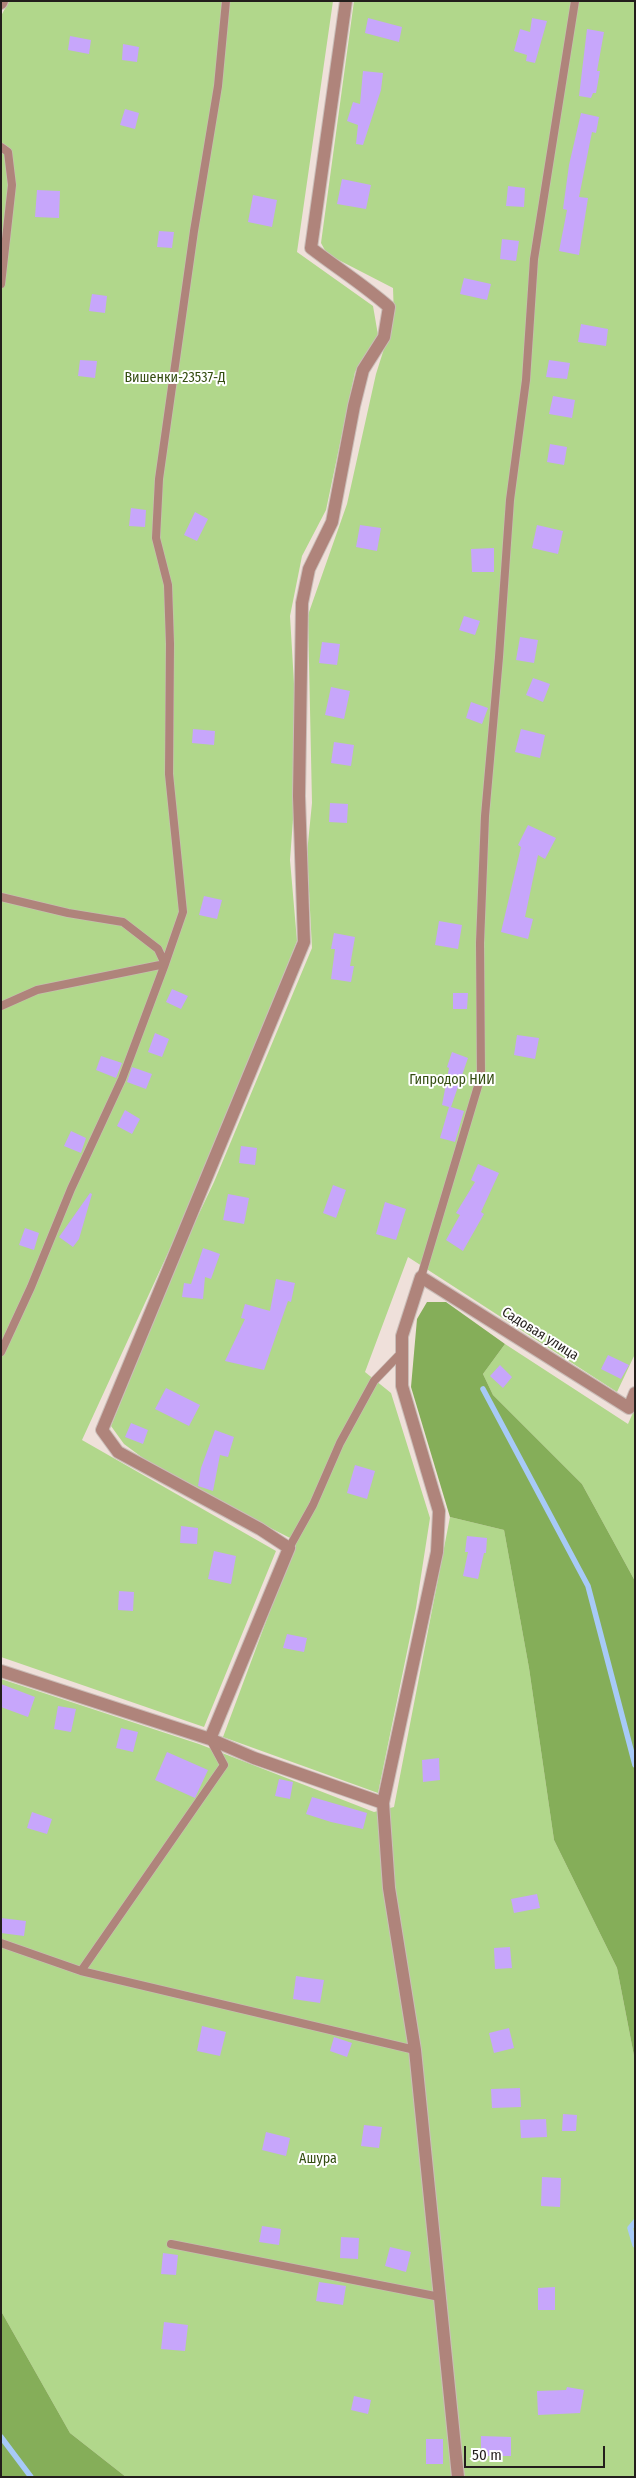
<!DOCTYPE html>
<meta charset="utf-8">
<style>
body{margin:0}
#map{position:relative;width:636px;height:2478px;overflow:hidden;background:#efe0da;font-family:"Fira Sans Condensed",sans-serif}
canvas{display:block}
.frame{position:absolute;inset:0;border:2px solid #231e1c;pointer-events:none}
.scale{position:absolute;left:464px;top:2446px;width:141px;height:22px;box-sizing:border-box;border:2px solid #231e1c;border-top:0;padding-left:6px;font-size:15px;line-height:18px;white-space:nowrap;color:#231e1c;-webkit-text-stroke:4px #fff;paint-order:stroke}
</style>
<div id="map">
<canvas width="636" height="2478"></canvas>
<div class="frame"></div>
<div class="scale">50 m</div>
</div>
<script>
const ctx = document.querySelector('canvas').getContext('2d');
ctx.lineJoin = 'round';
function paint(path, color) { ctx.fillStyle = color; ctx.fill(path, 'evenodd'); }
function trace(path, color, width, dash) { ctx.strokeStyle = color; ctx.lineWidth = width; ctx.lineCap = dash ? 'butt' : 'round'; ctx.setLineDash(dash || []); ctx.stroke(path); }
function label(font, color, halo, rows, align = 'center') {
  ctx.font = font + ' "Fira Sans Condensed",sans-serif'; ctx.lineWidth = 4; ctx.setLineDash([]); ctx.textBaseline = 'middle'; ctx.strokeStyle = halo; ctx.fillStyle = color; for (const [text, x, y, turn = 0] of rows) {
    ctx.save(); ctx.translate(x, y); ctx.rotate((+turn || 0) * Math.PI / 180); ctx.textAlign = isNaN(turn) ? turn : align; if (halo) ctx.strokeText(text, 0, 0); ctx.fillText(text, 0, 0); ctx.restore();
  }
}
paint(new Path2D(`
 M9,1H333L297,252L373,306L378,335L355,372L326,510L302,556L290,616L298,751L290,860L297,941L201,1181L82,1440L276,1551L204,1727L1,1657V16Z
 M354,1H635V1354L617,1392L408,1257L365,1372L391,1393L430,1518L416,1608L378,1793L223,1737L296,1541L166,1475L124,1444L111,1426L187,1239L214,1182L312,948L307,853L312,803L308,615L347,504L376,374L394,317L393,288L327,254L321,243Z
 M505,1344L628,1424L635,1408V1581L582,1484L493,1395L483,1374Z
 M450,1517L504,1530L529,1668L554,1840L617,1968L635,2061V2477H126L70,2433L1,2311V1679L199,1744L374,1812L394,1807Z`), '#b1d78b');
paint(new Path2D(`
 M427,1302H446L505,1344L483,1374L493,1395L582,1484L635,1581V2061L617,1968L554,1840L529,1668L504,1530L450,1517L411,1387L417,1319Z
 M1,2311L70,2433L126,2477H1Z`), '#85ae59');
trace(new Path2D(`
 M483,1389L588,1586L635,1765
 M635,2222L630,2228L635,2245
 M1,2437L31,2477`), '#a7caf7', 5.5);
paint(new Path2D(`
 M368,18L402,27L399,42L365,33Z
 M532,18L547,21L535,63L526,61L527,55L514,51L520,29L530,32Z
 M587,29L604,32L597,71H600L596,93H593L591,98L579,96Z
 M70,36L91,40L89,54L68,50Z
 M123,44L139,47L137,62L122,60Z
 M363,71L383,73L381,90L363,145L356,144L358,125L347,121L353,102L360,104Z
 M125,109L139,113L135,129L120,125Z
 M581,113L599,117L596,133L592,132L579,197L588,198L579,255L559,251L567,210L563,209L569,165Z
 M342,179L371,185L366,209L337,204Z
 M508,186L525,188L524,207L506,206Z
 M37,190L60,191L59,218L35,217Z
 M253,195L277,200L272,227L248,222Z
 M159,231L174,232L172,248L157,247Z
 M502,239L519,241L516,261L500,259Z
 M464,278L491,284L487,300L460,294Z
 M92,294L107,296L105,313L89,311Z
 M581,324L608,329L606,346L578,342Z
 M80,360L97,361L95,378L78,376Z
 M549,360L570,363L567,379L546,377Z
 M553,396L575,400L572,418L549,414Z
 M550,444L567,447L564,465L547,462Z
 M131,508L146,510L145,527L129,526Z
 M195,512L208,519L197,541L184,535Z
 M360,525L381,528L377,551L356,547Z
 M537,525L563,531L558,554L532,548Z
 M494,548V572H472L471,549Z
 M464,616L480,621L475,635L459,630Z
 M520,637L538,640L534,663L516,660Z
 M322,642L340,644L337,665L319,663Z
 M533,678L550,684L543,702L526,695Z
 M331,687L350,691L344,719L325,715Z
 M471,702L488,708L482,724L466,718Z
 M193,729L215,731L214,745L192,743Z
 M521,729L545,735L540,758L515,752Z
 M334,742L354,745L351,766L331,763Z
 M330,803L348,804L347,823L329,822Z
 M528,825L556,838L545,859L538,855L525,917L533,919L528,939L501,932L521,847L518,845Z
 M204,896L222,900L217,919L199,915Z
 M439,921L462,925L458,949L435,945Z
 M334,933L355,937L350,966H354L351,982L331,979L335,949H331Z
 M172,989L188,996L181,1009L166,1002Z
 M453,993H468L467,1009H453Z
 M155,1033L169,1039L162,1057L148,1052Z
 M517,1035L539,1038L535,1059L514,1055Z
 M452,1052L468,1058L451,1107L464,1111L455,1142L440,1138L449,1107L442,1105L449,1068L447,1067Z
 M101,1056L122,1063L116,1078L96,1070Z
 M132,1067L152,1074L146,1089L127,1082Z
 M125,1110L140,1119L132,1134L117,1126Z
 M71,1131L86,1138L81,1153L64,1146Z
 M241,1146L257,1148L255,1165L239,1163Z
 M478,1164L499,1173L481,1212L484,1214L463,1251L446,1240L460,1215L456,1213L475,1182L471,1180Z
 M333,1185L346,1190L336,1218L323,1213Z
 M90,1193L92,1194L79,1239L73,1247L59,1237Z
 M228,1194L249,1198L244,1224L223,1220Z
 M385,1202L406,1209L396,1240L376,1234Z
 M25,1228L39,1233L34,1250L19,1245Z
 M203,1248L220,1254L211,1279L205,1277L203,1299L182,1297L184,1283L191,1284Z
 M276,1279L295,1283L291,1302L288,1301L264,1370L225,1361L245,1319L241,1318L245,1304L270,1311Z
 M608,1355L629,1365L621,1379L601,1369Z
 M500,1365L512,1377L503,1388L490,1376Z
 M166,1388L200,1405L189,1426L155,1409Z
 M131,1423L148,1430L143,1444L125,1437Z
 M215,1430L234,1437L228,1457L220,1455L213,1491L198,1486L201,1468Z
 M355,1465L375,1471L367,1499L347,1493Z
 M181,1526L198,1528L197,1544L180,1543Z
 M467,1536L487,1538L486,1553H484L478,1579L463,1576L468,1552H465Z
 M214,1551L236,1556L231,1584L208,1579Z
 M119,1591L134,1592L133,1611L118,1610Z
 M287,1634L307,1638L304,1652L283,1648Z
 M1,1684L35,1697L28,1717L1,1707Z
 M58,1706L76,1709L71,1732L54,1729Z
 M121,1728L138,1732L133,1752L116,1748Z
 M167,1752L208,1770L195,1798L155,1780Z
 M439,1758L440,1780L423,1782L422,1760Z
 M279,1779L293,1782L290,1799L275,1796Z
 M312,1797L367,1813L363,1829L331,1822L306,1814Z
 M32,1812L52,1819L47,1834L27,1828Z
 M537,1894L540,1908L514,1913L511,1899Z
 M1,1918L26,1921L24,1936L1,1933Z
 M510,1947L512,1968L495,1969L494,1948Z
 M296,1976L324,1980L320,2003L293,1999Z
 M202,2026L226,2032L220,2056L197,2051Z
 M509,2028L514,2048L494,2053L489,2033Z
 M334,2037L352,2043L347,2057L330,2051Z
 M520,2088L521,2107L492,2108L491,2089Z
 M563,2114L577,2115L576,2131H562Z
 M546,2119L547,2137L521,2138L520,2120Z
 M364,2125L382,2127L379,2148L361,2146Z
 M266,2132L290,2138L286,2156L262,2150Z
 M542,2177L561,2178L560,2207L541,2206Z
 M262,2226L281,2229L279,2245L259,2242Z
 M341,2237L359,2238L358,2259L340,2258Z
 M390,2247L411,2252L406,2272L385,2266Z
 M163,2253L178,2255L176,2275L161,2274Z
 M319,2282L346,2286L343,2305L316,2301Z
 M555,2287V2310H538V2288Z
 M164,2322L188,2325L185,2351L161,2349Z
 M567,2387L584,2390L580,2413L538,2415L537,2391L566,2390Z
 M354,2396L371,2400L368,2414L351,2410Z
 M481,2436L511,2437V2456H481Z
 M426,2439H443V2464H426Z`), '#c7a6fb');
const service = new Path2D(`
 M1,147L8,152L12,185L1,284
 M1,897L68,913L123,922L158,949L165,964L122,1079L71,1189L31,1287L1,1352
 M1,1006L37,990L165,964L183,912L169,774L170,644L168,585L156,538L159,479L194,231L218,86L226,1
 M421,1277L481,1076L480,943L485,816L499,657L510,500L526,380L534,259L575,1
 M289,1548L313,1505L340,1443L374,1381L402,1352
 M1,1943L81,1971L415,2050
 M81,1971L224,1765L210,1739
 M171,2244L440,2297`);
const minor = new Path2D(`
 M1,3L2,1
 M1,1671L210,1739L254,1758L383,1803
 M210,1739L289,1548L260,1529L118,1452L102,1430L304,942L299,796L302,603L309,569L332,522L354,406L363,370L384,337L389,307C364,285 337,268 311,248L346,1
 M458,2477L415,2050L389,1888L383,1803L437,1552L439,1511L402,1386V1336L421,1277L629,1408L635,1393`);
trace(service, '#cabdb8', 9);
trace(minor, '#cabdb8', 14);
trace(service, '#af847b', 8);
trace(minor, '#af847b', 12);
label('14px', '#334d10', '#fff', [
 ["Вишенки-23537-Д",175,378],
 ["Гипродор НИИ",452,1080],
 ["Ашура",318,2159]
]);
label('14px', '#231e1c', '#fff', [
 ["Садовая улица",540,1334,32]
]);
</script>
